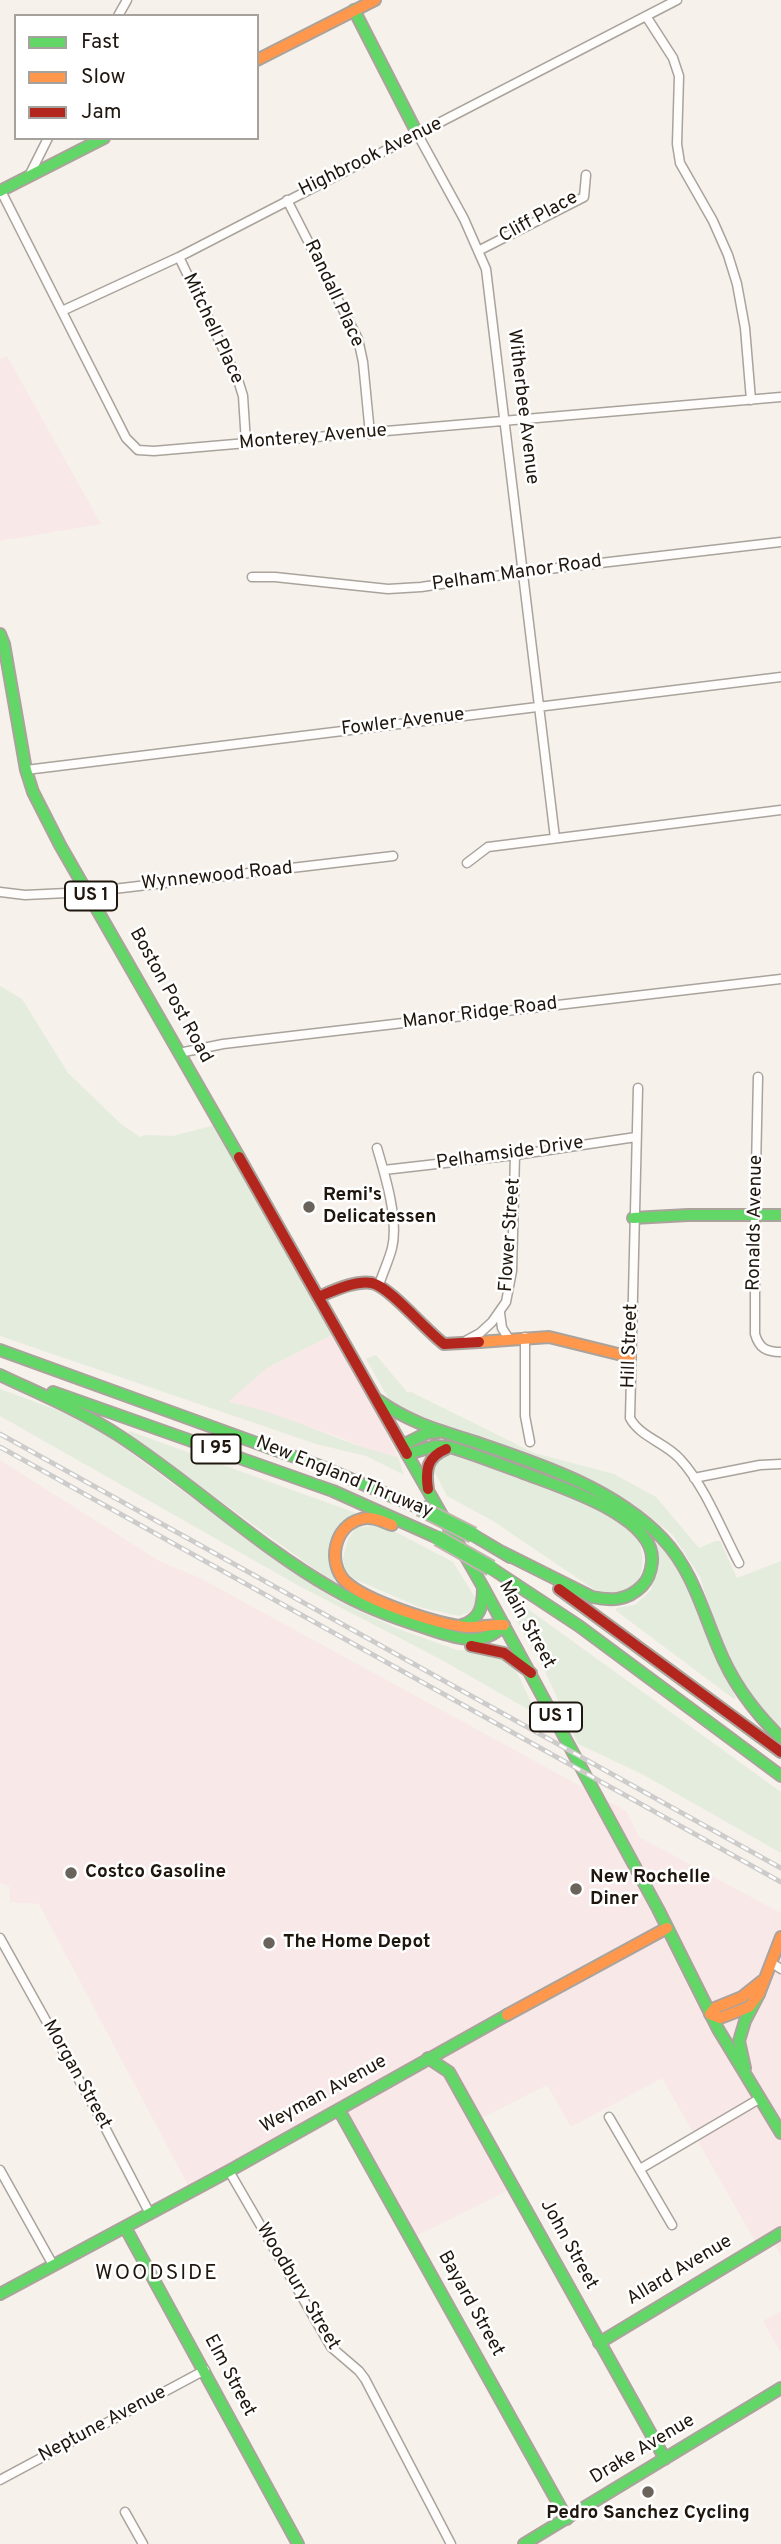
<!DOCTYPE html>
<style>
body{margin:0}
#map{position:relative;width:781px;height:2544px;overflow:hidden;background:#f6f1eb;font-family:Overpass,sans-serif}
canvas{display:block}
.legend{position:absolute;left:14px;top:14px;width:245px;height:126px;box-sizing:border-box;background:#fff;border:2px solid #a5a29e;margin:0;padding:9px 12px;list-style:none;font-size:21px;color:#1f160d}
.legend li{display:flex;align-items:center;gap:14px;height:35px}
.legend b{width:35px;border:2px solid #a5a29e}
</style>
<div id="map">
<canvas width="781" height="2544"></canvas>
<ul class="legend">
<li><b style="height:9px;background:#63d668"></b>Fast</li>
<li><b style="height:9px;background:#ff974d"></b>Slow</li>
<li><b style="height:9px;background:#b3261e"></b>Jam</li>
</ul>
</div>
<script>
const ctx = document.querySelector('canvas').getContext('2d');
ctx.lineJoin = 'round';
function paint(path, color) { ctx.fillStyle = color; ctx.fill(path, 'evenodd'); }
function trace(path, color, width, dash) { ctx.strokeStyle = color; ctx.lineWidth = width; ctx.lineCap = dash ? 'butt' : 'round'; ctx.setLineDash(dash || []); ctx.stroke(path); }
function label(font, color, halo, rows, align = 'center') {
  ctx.font = font + ' Overpass,sans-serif'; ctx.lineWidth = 5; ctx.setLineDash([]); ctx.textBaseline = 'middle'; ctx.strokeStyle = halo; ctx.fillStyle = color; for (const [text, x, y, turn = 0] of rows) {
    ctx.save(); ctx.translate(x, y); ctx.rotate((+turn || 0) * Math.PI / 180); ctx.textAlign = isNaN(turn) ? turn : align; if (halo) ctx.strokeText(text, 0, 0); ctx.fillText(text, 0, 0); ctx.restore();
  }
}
paint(new Path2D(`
 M7,356L101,524L0,541V359Z
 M334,1334L374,1407L398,1457L374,1452L337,1436L227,1402L267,1368Z
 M0,1460L161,1562L200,1578L626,1811L639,1837L781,1913V2255L769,2236L756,2243L662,2078L571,2127L547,2085L474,2122L511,2189L414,2237L340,2107L190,2189L39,1904L10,1902L9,1886L0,1883Z
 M781,2311V2353L763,2321Z`), '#f9e8e8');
paint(new Path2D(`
 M0,986L22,999L68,1073L121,1124L140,1137L146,1135L173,1136L219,1124L334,1334L267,1368L228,1402C287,1413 340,1444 398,1457L404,1475L366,1456L316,1444L0,1336Z
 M376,1355L407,1392H411L534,1453L614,1474L656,1497L699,1548L716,1541H720L737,1578L781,1561V1732L744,1690L719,1637L700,1577L673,1535L635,1505L591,1479L558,1465L393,1406L366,1359Z
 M0,1389L73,1416L109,1437L278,1561L336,1600L396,1628L457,1650L486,1652L514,1666L542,1726L531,1711L440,1659L301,1587L0,1416Z
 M129,1431L356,1513L345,1520L334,1583L128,1434Z
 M442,1454C461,1455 476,1466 495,1468C543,1486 596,1500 635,1535C640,1540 640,1544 641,1550C648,1583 627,1601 595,1590L493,1521L447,1496L433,1469Z
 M374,1526L394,1531L453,1562L476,1599L474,1608L468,1613L459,1616L419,1607L354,1579L345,1569L343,1558L348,1539L356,1528Z
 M651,1535L692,1585L720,1665L736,1698L734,1699L615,1610L617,1608L635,1605L651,1590L658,1563Z
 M499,1588L781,1792V1853L642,1774L578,1744L544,1669Z`), '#e4ecdd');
const street = new Path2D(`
 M118,16L127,0
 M646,16L673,58L679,76L677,144L680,163L713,221L728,255L737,284L745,328L751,400
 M418,135L464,219L486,269L555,838
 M29,176L48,138
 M1,191L126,438L138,450L154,451L781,397
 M287,200L358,339L363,362L370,434
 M478,251L584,197L586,175
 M179,257L238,380L243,396L246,443
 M62,311L179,257L677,0
 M252,577H275L388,589L421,587L523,572L781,542
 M26,770L781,677
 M467,863L488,847L781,810
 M0,892L25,895L88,892L393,856
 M181,1057L184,1052L223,1044L781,979
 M758,1077L755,1215V1334C759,1348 766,1352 781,1352
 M638,1088L630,1418C640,1437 666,1443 680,1459C705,1486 722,1531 739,1563
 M377,1148C385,1175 399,1220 392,1248C389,1260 383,1272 379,1285
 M384,1170L515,1155L636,1137
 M500,1313L502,1328L509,1339
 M525,1337V1416L530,1442
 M467,1340L480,1333L492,1322L506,1302L512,1271L515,1155
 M694,1478L760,1465L781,1464
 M0,1938L98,2114L149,2212
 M772,1963L781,1969
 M609,2117L672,2225
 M640,2169L759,2099
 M0,2170L53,2265
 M229,2171L331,2347L359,2371L365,2379L451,2544
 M0,2480L205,2370
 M125,2512L143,2544`);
const fast = new Path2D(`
 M354,10L418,135
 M0,191L104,138
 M0,634L4,644L26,770L33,792L60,845L239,1157
 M633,1218L688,1215H781
 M0,1350L317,1465L420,1508
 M0,1375C40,1394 81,1411 118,1435C192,1483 256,1545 333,1589C362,1606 394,1618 426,1628C453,1637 482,1649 504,1625
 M53,1392L333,1491L438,1538
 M378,1400C410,1423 438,1430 475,1442C540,1464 614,1488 663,1539C692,1570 702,1609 718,1647C732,1682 754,1712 781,1738
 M403,1445L427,1433L439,1432
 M407,1454L483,1587L658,1909L718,2029L781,2133
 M408,1454L435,1446L450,1447C474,1454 498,1464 521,1472C556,1486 656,1515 652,1562C651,1572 648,1580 642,1586C627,1601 611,1601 592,1597L502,1552
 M473,1535L510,1557
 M491,1568L579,1626L781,1776
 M462,1625C481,1619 483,1605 483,1587
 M428,2058L449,2072L665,2459
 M745,2068L739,2041L745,2021L759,1994
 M339,2110L567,2519
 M125,2227L298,2544
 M0,2294L229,2171L507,2015
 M599,2343L781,2233
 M524,2544L781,2388`);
const slow = new Path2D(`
 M257,60L375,0
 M479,1342L549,1337L630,1357
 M392,1525C381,1521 372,1516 361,1519C334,1526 327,1562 345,1581C365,1601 438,1624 466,1627C479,1628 491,1624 504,1625
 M762,1981L742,1997L715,2008L710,2014L720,2018L749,2007L759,1994L781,1937
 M507,2015L667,1928`);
const jam = new Path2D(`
 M239,1157L407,1454
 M318,1297C333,1291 355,1280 372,1283C390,1287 426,1331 444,1344L479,1342
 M428,1489C425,1470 427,1457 446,1449
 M559,1589L781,1752
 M471,1646L504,1653L531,1673`);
trace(street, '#aaa39c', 11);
trace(fast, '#aaa39c', 14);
trace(slow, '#aaa39c', 14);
trace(jam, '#aaa39c', 14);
trace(street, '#fefdfc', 8);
trace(fast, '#63d668', 10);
trace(slow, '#ff974d', 10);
trace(jam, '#b3261e', 10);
const rail = new Path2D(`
 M0,1434L781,1868
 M0,1447L781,1882`);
trace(rail, '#cdccca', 5);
trace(rail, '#fff', 2.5, [8]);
const fastBridge = new Path2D(`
 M420,1508L473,1535
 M438,1538L491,1568`);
trace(fastBridge, '#c3b3b1', 18, []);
trace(fastBridge, '#63d668', 14);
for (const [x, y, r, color] of [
 [309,1207,7,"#6a635b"],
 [71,1873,7,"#6a635b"],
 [576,1889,7,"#6a635b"],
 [269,1943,7,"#6a635b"],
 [648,2492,7,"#6a635b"]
]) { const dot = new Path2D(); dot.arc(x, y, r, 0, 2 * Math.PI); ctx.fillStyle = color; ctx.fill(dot); trace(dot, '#fff', 2.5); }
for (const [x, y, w] of [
 [91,896,52],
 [216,1449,49],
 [556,1717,52]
]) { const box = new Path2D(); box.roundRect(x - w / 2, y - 14.5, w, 29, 5); ctx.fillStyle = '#fff'; ctx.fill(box); trace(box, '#1f160d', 2); }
label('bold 18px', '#1f160d', null, [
 ["US 1",91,896],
 ["I 95",216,1449],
 ["US 1",556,1717]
]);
label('19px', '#1f160d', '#fff', [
 ["Highbrook Avenue",371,158,-26],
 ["Cliff Place",539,218,-29],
 ["Randall Place",333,294,65],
 ["Mitchell Place",212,329,65],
 ["Witherbee Avenue",522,407,83],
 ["Monterey Avenue",313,438,-5],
 ["Pelham Manor Road",517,574,-8],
 ["Fowler Avenue",403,723,-7],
 ["Wynnewood Road",217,877,-6],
 ["Boston Post Road",170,996,61],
 ["Manor Ridge Road",480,1014,-7],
 ["Pelhamside Drive",510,1154,-8],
 ["Ronalds Avenue",756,1223,-89],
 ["Flower Street",511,1235,-86],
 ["Hill Street",631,1346,-88],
 ["New England Thruway",344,1478,22],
 ["Main Street",526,1625,61],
 ["Morgan Street",76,2075,61],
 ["Weyman Avenue",324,2095,-29],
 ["John Street",568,2245,61],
 ["Allard Avenue",680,2271,-31],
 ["Woodbury Street",297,2287,59],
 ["Bayard Street",470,2304,61],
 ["Elm Street",229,2376,62],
 ["Neptune Avenue",103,2425,-28],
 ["Drake Avenue",643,2450,-31]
]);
label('bold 19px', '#1f160d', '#fff', [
 ["Remi's",323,1196],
 ["Delicatessen",323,1218],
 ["Costco Gasoline",85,1873],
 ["New Rochelle",590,1878],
 ["Diner",590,1900],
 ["The Home Depot",283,1943],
 ["Pedro Sanchez Cycling",648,2514,"center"]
], 'left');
ctx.letterSpacing = '2px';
label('21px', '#1f160d', '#fff', [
 ["WOODSIDE",157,2275]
]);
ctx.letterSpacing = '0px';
</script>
